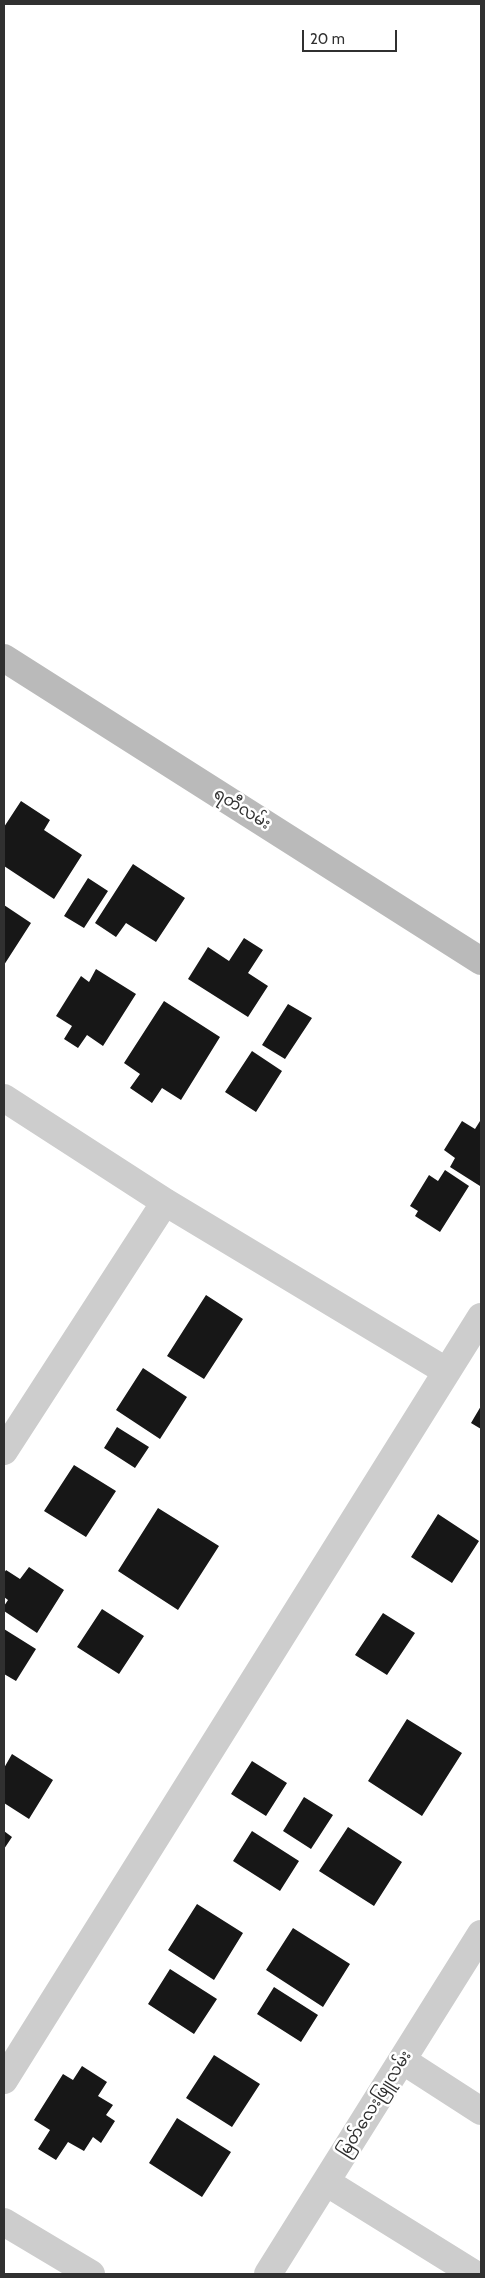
<!DOCTYPE html>
<meta charset="utf-8">
<style>
body{margin:0}
#map{position:relative;width:485px;height:2278px;overflow:hidden;background:#fff;font-family:Cabin,sans-serif}
canvas{display:block}
.frame{position:absolute;inset:0;border:5px solid #303030;pointer-events:none}
.scale{position:absolute;left:302px;top:30px;width:95px;height:22px;box-sizing:border-box;border:2px solid #303030;border-top:0;padding-left:6px;font-size:15px;line-height:18px;white-space:nowrap;color:#303030;-webkit-text-stroke:4px #fff;paint-order:stroke}
</style>
<div id="map">
<canvas width="485" height="2278"></canvas>
<div class="frame"></div>
<div class="scale">20 m</div>
</div>
<script>
const ctx = document.querySelector('canvas').getContext('2d');
ctx.lineJoin = 'round';
function paint(path, color) { ctx.fillStyle = color; ctx.fill(path, 'evenodd'); }
function trace(path, color, width, dash) { ctx.strokeStyle = color; ctx.lineWidth = width; ctx.lineCap = dash ? 'butt' : 'round'; ctx.setLineDash(dash || []); ctx.stroke(path); }
function label(font, color, halo, rows, align = 'center') {
  ctx.font = font + ' Cabin,"Noto Sans Myanmar",sans-serif'; ctx.lineWidth = 5; ctx.setLineDash([]); ctx.textBaseline = 'middle'; ctx.strokeStyle = halo; ctx.fillStyle = color; for (const [text, x, y, turn = 0] of rows) {
    ctx.save(); ctx.translate(x, y); ctx.rotate((+turn || 0) * Math.PI / 180); ctx.textAlign = isNaN(turn) ? turn : align; if (halo) ctx.strokeText(text, 0, 0); ctx.fillText(text, 0, 0); ctx.restore();
  }
}
paint(new Path2D(`
 M21,801L50,820L44,830L82,855L54,899L4,866V827Z
 M133,864L185,898L156,942L126,923L116,937L95,923Z
 M88,878L108,891L84,928L64,916Z
 M4,905L31,923L4,965Z
 M244,938L263,950L248,973L268,986L248,1017L188,979L208,947L229,961Z
 M96,969L136,994L103,1046L87,1035L78,1048L64,1039L72,1026L56,1016L81,976L89,982Z
 M164,1001L220,1037L181,1100L162,1088L152,1103L130,1088L140,1074L124,1063Z
 M288,1004L312,1018L285,1059L262,1045Z
 M252,1051L282,1071L256,1112L225,1092Z
 M462,1121L475,1129L480,1121L481,1122L480,1186L450,1167L455,1158L444,1150Z
 M445,1170L469,1186L440,1232L415,1216L418,1211L410,1206L429,1175L438,1181Z
 M206,1295L243,1319L204,1379L167,1356Z
 M143,1368L187,1397L160,1439L116,1410Z
 M481,1406V1429L471,1423Z
 M117,1427L149,1447L135,1468L104,1448Z
 M74,1465L116,1491L86,1537L44,1511Z
 M158,1508L219,1546L178,1610L118,1571Z
 M438,1514L479,1541L452,1583L411,1557Z
 M29,1567L64,1590L37,1633L4,1611V1606L8,1600L4,1597V1573L6,1570L20,1579Z
 M102,1609L144,1636L119,1674L77,1647Z
 M383,1613L415,1633L387,1675L355,1655Z
 M4,1629L36,1649L16,1681L4,1674Z
 M407,1719L462,1753L422,1816L368,1781Z
 M12,1754L53,1780L29,1819L4,1803V1768Z
 M252,1761L287,1783L266,1816L231,1794Z
 M304,1797L333,1815L311,1849L283,1831Z
 M348,1827L402,1862L374,1906L319,1871Z
 M4,1831L12,1837L4,1849Z
 M252,1831L299,1861L280,1891L233,1861Z
 M197,1904L243,1933L214,1980L168,1950Z
 M293,1928L350,1964L323,2007L266,1970Z
 M170,1969L217,1999L194,2034L148,2004Z
 M274,1987L318,2015L301,2042L257,2014Z
 M214,2055L260,2084L232,2127L186,2098Z
 M82,2066L107,2082L98,2096L113,2105L106,2115L115,2121L101,2143L93,2137L84,2151L68,2142L56,2160L38,2149L50,2130L34,2120L63,2074L73,2080Z
 M177,2118L231,2152L202,2197L149,2163Z`), '#171717');
trace(new Path2D(`
 M4,1098L165,1202L446,1371
 M4,1451L165,1202
 M402,2060L481,2111
 M4,2080L481,1317
 M326,2182L474,2274
 M4,2222L91,2274
 M268,2274L481,1934`), '#cdcdcd', 28);
trace(new Path2D(`
 M4,658L481,961`), '#bababa', 28);
label('16px', '#303030', '#fff', [
 ["ရတီလမ်း",242,809,32],
 ["မြတ်လေးဖြူလမ်း",375,2104,-58]
]);
</script>
